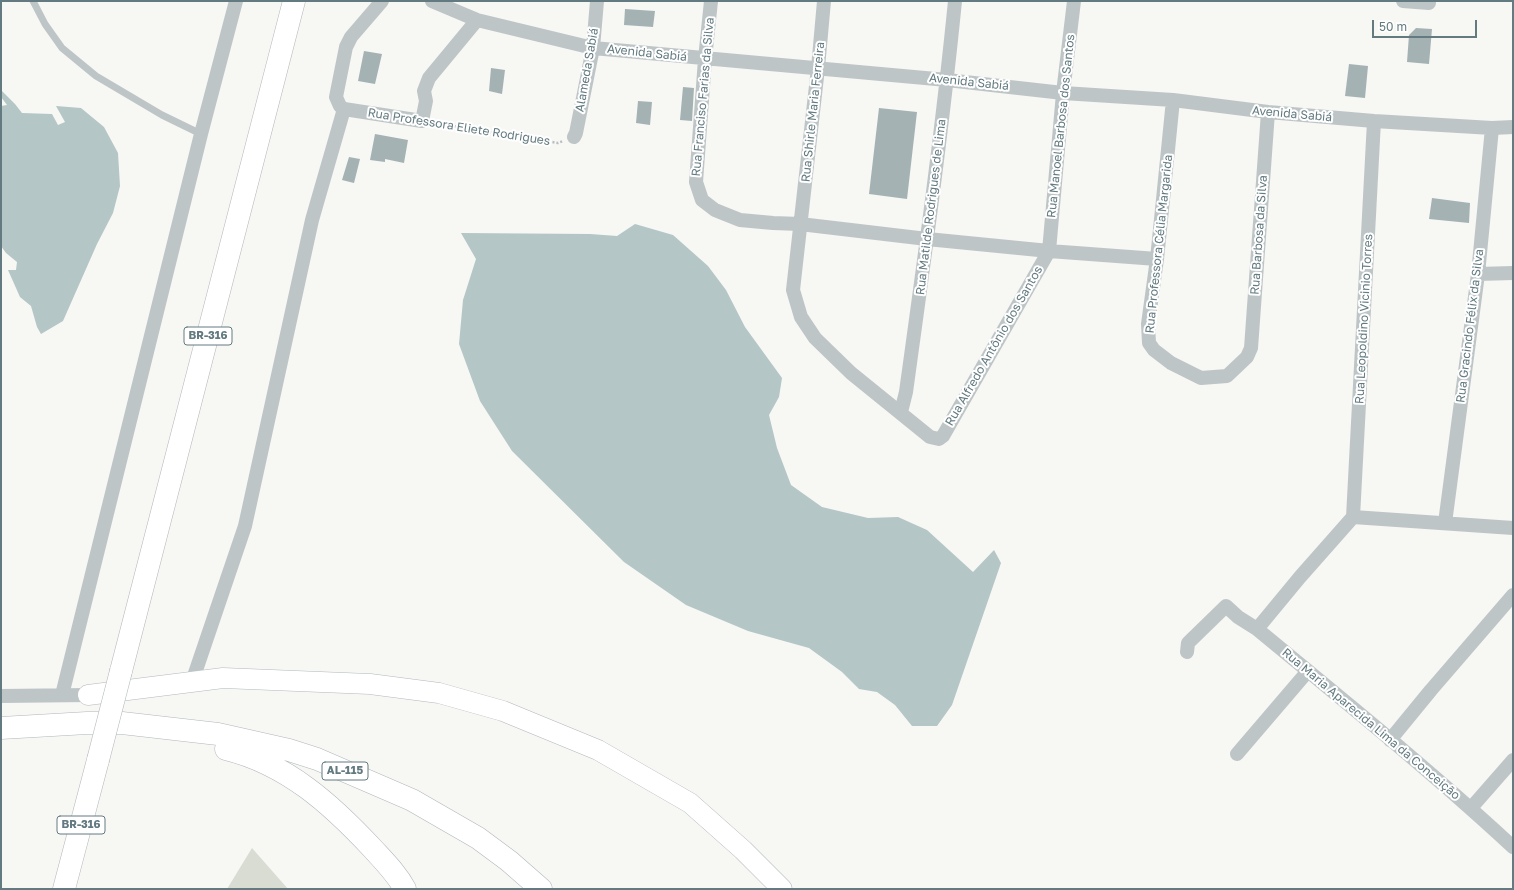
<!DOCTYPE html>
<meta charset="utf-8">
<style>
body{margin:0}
#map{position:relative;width:1514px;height:890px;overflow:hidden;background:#f7f7f4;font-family:"Golos Text",sans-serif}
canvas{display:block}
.frame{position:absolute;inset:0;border:2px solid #627a80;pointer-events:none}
.scale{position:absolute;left:1372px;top:20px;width:105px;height:18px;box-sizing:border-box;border:2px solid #627a80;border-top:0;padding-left:5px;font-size:12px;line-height:14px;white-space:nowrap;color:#627a80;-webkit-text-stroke:3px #fff;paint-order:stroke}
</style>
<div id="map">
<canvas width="1514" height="890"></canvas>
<div class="frame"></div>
<div class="scale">50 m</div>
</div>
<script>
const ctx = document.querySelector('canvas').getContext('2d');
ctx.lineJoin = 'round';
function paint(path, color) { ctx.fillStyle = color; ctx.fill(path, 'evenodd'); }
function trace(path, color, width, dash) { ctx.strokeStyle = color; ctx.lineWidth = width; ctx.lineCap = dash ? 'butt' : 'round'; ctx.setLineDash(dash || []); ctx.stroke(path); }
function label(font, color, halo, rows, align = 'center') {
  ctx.font = font + ' "Golos Text",sans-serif'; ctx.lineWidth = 4; ctx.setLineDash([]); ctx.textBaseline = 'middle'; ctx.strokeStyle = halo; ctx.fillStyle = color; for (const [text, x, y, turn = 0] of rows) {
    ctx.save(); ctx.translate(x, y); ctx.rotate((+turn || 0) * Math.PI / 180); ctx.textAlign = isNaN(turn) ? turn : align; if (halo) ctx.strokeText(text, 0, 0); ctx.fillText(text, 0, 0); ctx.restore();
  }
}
paint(new Path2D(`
 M252,848L288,889H227Z`), '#d9dcd3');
paint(new Path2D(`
 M1,90L15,104L22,113L52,114L58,125L65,122L56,106L81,108L104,127L118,153L120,186L113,213L97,244L63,321L41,334L37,327L31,306L20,297L8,270H16L17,262L6,253L1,246V106L7,105L1,97Z
 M635,224L673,235L708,266L726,290L745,327L782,378L779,397L769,415L777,448L791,485L822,507L868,518L898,517L927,530L973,572L994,550L1001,563L952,705L937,726H912L895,705L877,692L859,689L842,672L809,648L748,631L686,605L624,562L512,451L480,401L459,344L463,300L476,259L461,233L590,234L617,236Z`), '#b4c6c6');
paint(new Path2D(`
 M625,9L655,11L653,27L624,25Z
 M1416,28L1432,29L1429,64L1407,62L1409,35Z
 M364,51L382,54L375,84L358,81Z
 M1349,64L1368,66L1365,98L1345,96Z
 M491,68L505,70L502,94L489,91Z
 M683,87L694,88L692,121L680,120Z
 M638,101L652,102L650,125L636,123Z
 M879,108L917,112L907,199L869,194Z
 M375,134L408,140L404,163L385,159V162L370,160Z
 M349,157L360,159L354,183L342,180Z
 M1432,198L1470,203L1469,223L1429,219Z`), '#a5b2b4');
const secondary = new Path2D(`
 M88,695L223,678L370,684L439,693L503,711L598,750L690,803L743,850L782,889`);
const primary = new Path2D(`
 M1,728L87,723H122L218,734L289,750L317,759L412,800L478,838L509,861L541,889
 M226,749C287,764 331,804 373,849C385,862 397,874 405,889`);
const highway = new Path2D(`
 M121,671L294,1
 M64,889L98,760`);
trace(secondary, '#b0b9bc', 21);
trace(primary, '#afb7ba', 23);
trace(highway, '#b1b8ba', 23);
trace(new Path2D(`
 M434,123L558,143L563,141`), '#b8bdbf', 2.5, [2, 2]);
trace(new Path2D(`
 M33,1L45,24L62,48L96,76L162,115L201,134`), '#bec5c7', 7);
trace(new Path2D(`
 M432,1L477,20L593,48L947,80L1063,93L1173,100L1268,112L1374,121L1492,128L1513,127
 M711,1L705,59L696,182L702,200L715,210L740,220L773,223L800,224L927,239L1049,251L1157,259
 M824,1L818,68L793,290L801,317L815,338L851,373L930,437L939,439L943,436L1049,251L1063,93L1074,1
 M1403,1L1429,3
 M1173,100L1157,259L1148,324L1149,343L1154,350L1171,363L1201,378L1227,376L1247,357L1251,348L1268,112
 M344,109L422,121L426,101L424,91L429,78L477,20
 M344,109L340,106L336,97L346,47L351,37L382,1
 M574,137L576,133L593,48L597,1
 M1478,274L1513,273
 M901,412L906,392C924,262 942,132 955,1
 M1353,517L1374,121
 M1445,523L1478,274L1492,128
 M1257,629L1300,577L1353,517L1513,528
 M1187,652L1188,643L1226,606L1238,617L1257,629C1343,700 1431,771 1513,847
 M192,682L245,526L312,220L344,109
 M62,695L201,134L236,1
 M1,696L88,695
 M1390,740L1431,690L1513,595
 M1237,754L1308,671
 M1471,808L1513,760`), '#bec5c7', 14);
trace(secondary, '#fff', 20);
trace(primary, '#fff', 22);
trace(highway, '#fff', 22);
const highwayBridge = new Path2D(`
 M98,760L121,671`);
trace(highwayBridge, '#b1b8ba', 23, []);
trace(highwayBridge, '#fff', 22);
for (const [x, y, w] of [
 [208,336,48],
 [345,771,46],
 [81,825,48]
]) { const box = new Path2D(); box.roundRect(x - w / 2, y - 9, w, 18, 3); ctx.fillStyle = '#fff'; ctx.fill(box); trace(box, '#627a80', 1); }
label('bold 11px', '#627a80', null, [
 ["BR-316",208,336],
 ["AL-115",345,771],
 ["BR-316",81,825]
]);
label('12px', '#627a80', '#fff', [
 ["Avenida Sabiá",647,53,6],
 ["Alameda Sabiá",587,70,-80],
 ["Avenida Sabiá",969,82,6],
 ["Rua Franciso Farias da Silva",703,97,-85],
 ["Rua Shirle Maria Ferreira",813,112,-84],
 ["Avenida Sabiá",1292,114,5],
 ["Rua Manoel Barbosa dos Santos",1061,126,-84],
 ["Rua Professora Eliete Rodrigues",459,127,9],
 ["Rua Matilde Rodrigues de Lima",931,207,-83],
 ["Rua Barbosa da Silva",1259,235,-86],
 ["Rua Professora Célia Margarida",1159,244,-84],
 ["Rua Leopoldino Vicinio Torres",1364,319,-87],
 ["Rua Gracindo Félix da Silva",1470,326,-83],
 ["Rua Alfredo Antônio dos Santos",994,346,-60],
 ["Rua Maria Aparecida Lima da Conceição",1371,724,40]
]);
</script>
